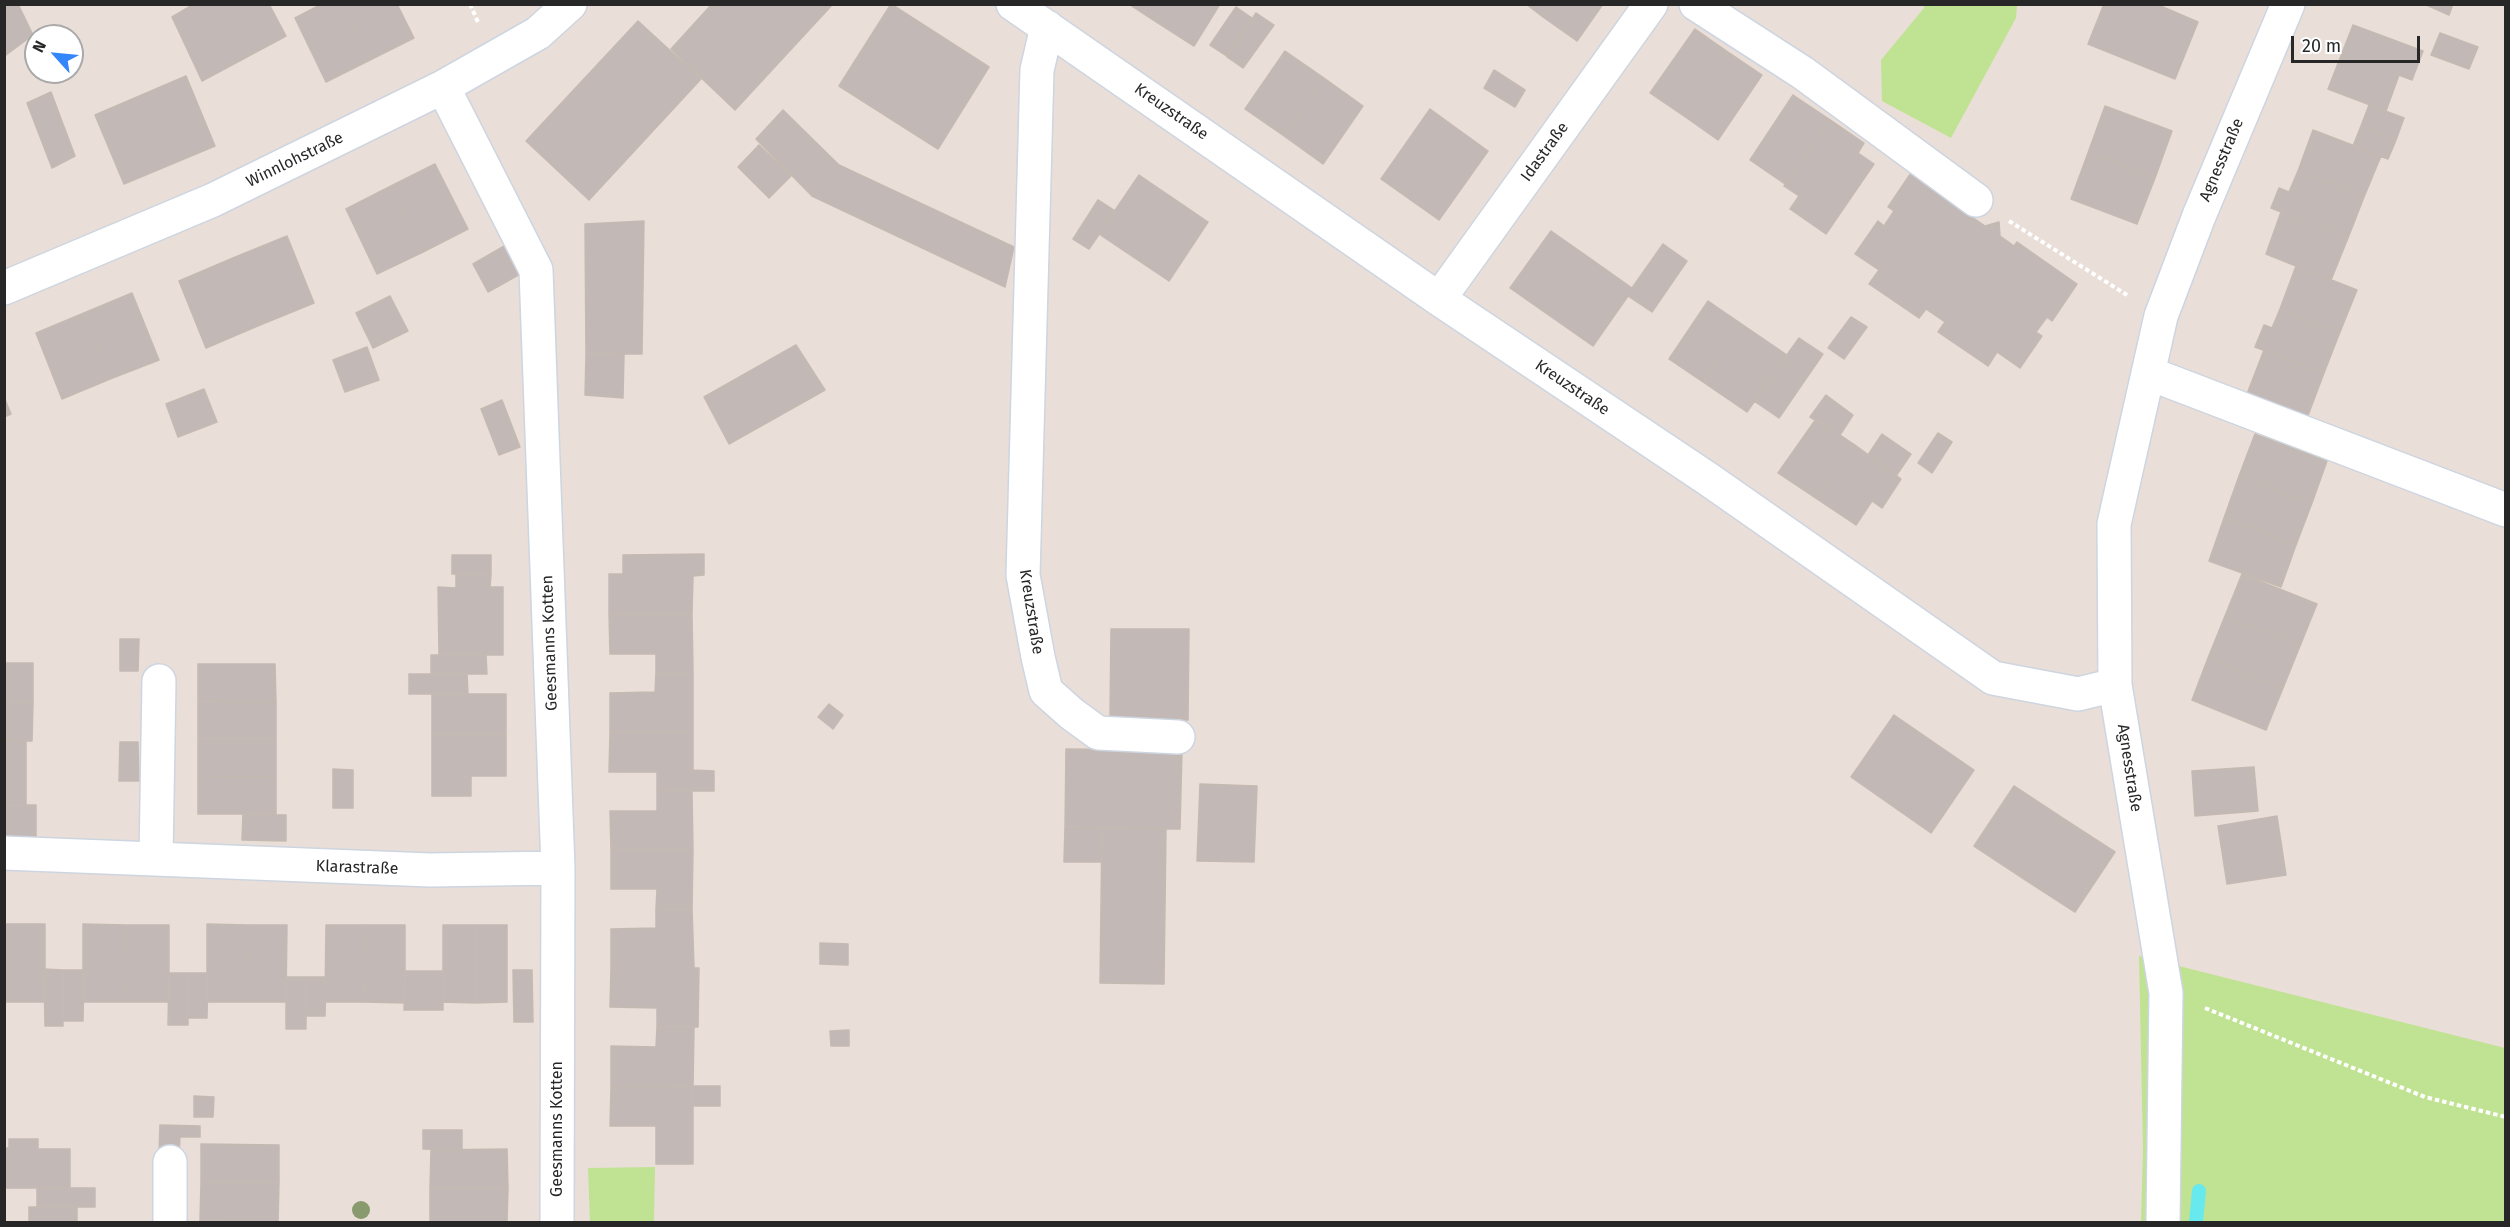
<!DOCTYPE html>
<meta charset="utf-8">
<style>
body{margin:0}
#map{position:relative;width:2510px;height:1227px;overflow:hidden;background:#eaded8;font-family:"Fira Sans",sans-serif}
canvas{display:block}
.frame{position:absolute;inset:0;border:6px solid #272727;pointer-events:none}
.north{position:absolute;left:24px;top:24px;width:60px;height:60px;box-sizing:border-box;background:#fff;border:2px solid #a9a9a9;border-radius:50%;rotate:297deg;font-size:16px;font-weight:700;line-height:24px;text-align:center;color:#272727}
.north::after{content:'';display:block;margin:auto;width:21px;height:27px;background:#3486fb;clip-path:polygon(50% 0,100% 100%,50% 72%,0 100%)}
.scale{position:absolute;left:2291px;top:36px;width:129px;height:27px;box-sizing:border-box;border:3px solid #272727;border-top:0;padding-left:8px;font-size:18px;line-height:21px;white-space:nowrap;color:#272727;-webkit-text-stroke:4px #fff;paint-order:stroke}
</style>
<div id="map">
<canvas width="2510" height="1227"></canvas>
<div class="frame"></div>
<div class="north">N</div>
<div class="scale">20 m</div>
</div>
<script>
const ctx = document.querySelector('canvas').getContext('2d');
ctx.lineJoin = 'round';
function paint(path, color) { ctx.fillStyle = color; ctx.fill(path, 'evenodd'); }
function trace(path, color, width, dash) { ctx.strokeStyle = color; ctx.lineWidth = width; ctx.lineCap = dash ? 'butt' : 'round'; ctx.setLineDash(dash || []); ctx.stroke(path); }
function label(font, color, halo, rows, align = 'center') {
  ctx.font = font + ' "Fira Sans",sans-serif'; ctx.lineWidth = 5; ctx.setLineDash([]); ctx.textBaseline = 'middle'; ctx.strokeStyle = halo; ctx.fillStyle = color; for (const [text, x, y, turn = 0] of rows) {
    ctx.save(); ctx.translate(x, y); ctx.rotate((+turn || 0) * Math.PI / 180); ctx.textAlign = isNaN(turn) ? turn : align; if (halo) ctx.strokeText(text, 0, 0); ctx.fillText(text, 0, 0); ctx.restore();
  }
}
paint(new Path2D(`
 M1924,5H2017L2016,18L1951,138L1882,101L1881,60L1924,8Z
 M2139,956L2505,1048V1222H2141L2143,1150Z
 M655,1167L654,1222H590L588,1168Z`), '#c0e293');
trace(new Path2D(`
 M2196,1222L2199,1191`), '#68e9ee', 14);
const building = new Path2D(`
 M4,4H18L33,35L6,55Z
 M194,4H269L286,36L202,81L172,17Z
 M322,4H343L370,60L326,82L295,18Z
 M343,4H397L414,38L370,60Z
 M712,4H833L735,110L671,49Z
 M891,4L989,67L938,149L839,86Z
 M1129,4H1166L1155,21Z
 M1166,4H1220L1194,46L1155,21Z
 M1526,4H1552L1543,17Z
 M1552,4H1603L1577,41L1543,17Z
 M2104,4H2156L2198,22L2175,79L2088,44Z
 M2424,4H2453L2449,15Z
 M1236,7L1252,18L1227,56L1210,45Z
 M1256,13L1274,25L1243,68L1227,57Z
 M638,21L701,79L589,200L526,141Z
 M2353,25L2423,51L2412,80L2399,75L2386,111L2328,89Z
 M1695,29L1728,52L1684,116L1650,93Z
 M2440,33L2478,47L2469,69L2431,55Z
 M1285,51L1324,78L1284,136L1245,109Z
 M1728,52L1762,75L1718,140L1684,116Z
 M1494,70L1525,90L1515,107L1484,88Z
 M186,76L215,146L124,184L95,115Z
 M1324,78L1363,106L1323,164L1284,136Z
 M51,92L75,156L52,168L27,103Z
 M1793,95L1829,119L1785,184L1750,160Z
 M2369,105L2404,118L2396,140L2361,126Z
 M2105,106L2172,131L2155,178L2088,153Z
 M1430,109L1488,151L1439,220L1381,179Z
 M783,110L839,165L1014,247L1005,287L812,196L756,139Z
 M1829,119L1864,143L1858,153L1874,164L1826,234L1790,209L1799,196L1784,186Z
 M2361,126L2396,140L2388,159L2353,146Z
 M2313,130L2381,156L2364,197L2298,171Z
 M759,145L791,176L769,198L738,167Z
 M2088,153L2155,178L2137,224L2071,199Z
 M435,164L468,229L423,252L391,186Z
 M1913,170L1973,210L1969,215L1985,226L1999,222L2000,236L2014,246L2017,242L2077,284L2052,321L2047,317L2036,332L2042,336L2020,368L1997,352L1988,366L1938,332L1945,322L1926,309L1919,318L1869,284L1879,270L1855,254L1878,221L1884,226L1894,211L1888,207Z
 M2298,171L2364,197L2348,238L2271,208L2279,188L2289,192Z
 M1139,175L1208,222L1169,281L1099,234Z
 M391,186L423,252L377,274L346,209Z
 M1098,200L1115,211L1089,249L1073,239Z
 M2281,212L2348,238L2331,280L2266,254Z
 M644,221L642,354H586L585,224Z
 M1551,231L1591,259L1550,316L1510,288Z
 M287,236L314,303L260,325L233,258Z
 M1663,244L1687,261L1652,312L1628,296L1593,346L1550,316L1591,259L1632,288Z
 M506,245L522,273L488,292L473,264Z
 M233,258L260,325L206,348L179,281Z
 M2296,266L2357,290L2340,332L2280,309Z
 M132,293L159,360L110,379L84,313Z
 M390,296L408,331L373,348L356,313Z
 M1708,301L1743,325L1703,382L1669,359Z
 M2280,309L2340,332L2324,373L2255,347L2264,325L2272,328Z
 M84,313L110,379L62,399L36,333Z
 M1851,317L1867,327L1844,359L1828,348Z
 M1743,325L1787,355L1747,412L1703,382Z
 M1799,338L1823,354L1779,418L1754,401Z
 M796,345L825,390L729,444L704,397Z
 M367,347L379,380L345,392L333,360Z
 M2264,350L2324,373L2307,418L2247,394Z
 M586,354H624L623,398L585,395Z
 M204,389L217,422L178,437L166,404Z
 M1826,395L1853,415L1840,435L1810,417Z
 M4,397L11,414L4,417Z
 M502,400L520,447L499,455L481,409Z
 M1816,419L1855,445L1817,499L1778,473Z
 M1938,433L1952,442L1932,473L1918,463Z
 M1882,434L1911,454L1896,476L1868,455Z
 M2255,434L2327,461L2312,503L2239,476Z
 M1855,445L1901,479L1882,508L1872,501L1856,525L1817,499Z
 M2239,476L2312,503L2296,545L2224,518Z
 M2224,518L2296,545L2281,587L2209,561Z
 M704,554V575L693,576L692,614H609V574H623V555Z
 M452,555H491V574H452Z
 M456,574H491L490,587H503V655H439L438,587L456,588Z
 M2242,574L2317,604L2300,646L2225,616Z
 M609,614H692L693,673H656V654H610Z
 M2225,616L2300,646L2283,688L2208,658Z
 M1111,629H1189L1188,720L1110,719Z
 M120,639H139L138,671H120Z
 M431,655H486L487,674H431Z
 M2208,658L2283,688L2266,730L2192,700Z
 M4,663H33V702H4Z
 M198,664H275L276,702L198,701Z
 M656,673H693V732H610V693L655,692Z
 M409,674H467L468,694H409Z
 M432,694H506V735H432Z
 M198,701L276,702V739H198Z
 M4,702H33L32,741L4,740Z
 M829,704L843,715L833,729L818,717Z
 M1894,715L1974,770L1931,833L1851,777Z
 M610,732H693V770L714,771V791H657V772H609Z
 M432,735H506V776H432Z
 M198,739H276V777L198,776Z
 M4,740L26,741V805H4Z
 M120,742H138L139,781H119Z
 M1066,749L1182,750L1180,829L1065,827Z
 M2254,767L2258,811L2195,816L2192,771Z
 M333,769L353,770V808H333Z
 M198,776L276,777V814H198Z
 M432,776H471V796H432Z
 M1200,784L1257,786L1254,862L1197,861Z
 M2014,786L2064,819L2024,879L1974,846Z
 M657,791H692L693,850H611L610,811H657Z
 M4,805H36V840H4Z
 M243,814L286,815V841L242,840Z
 M2277,816L2286,875L2227,884L2218,826Z
 M2064,819L2115,852L2075,912L2024,879Z
 M1065,827L1102,828V862H1064Z
 M1102,828L1166,829L1164,984L1100,983Z
 M611,850H693L692,909H656L657,889H611Z
 M656,909H692L694,968H611V929L656,928Z
 M4,924H45V1002H5Z
 M83,924L126,925L125,1002H83Z
 M207,924L248,925L247,1002H207Z
 M126,925H169V1002H125Z
 M248,925H287L286,1002H247Z
 M326,925H365L364,1002H325Z
 M365,925H405V1003L364,1002Z
 M443,925H475V1003L443,1002Z
 M475,925H507V1002L475,1003Z
 M820,943L848,944V965L820,964Z
 M611,968H699L698,1027H657V1008L610,1007Z
 M44,969L63,970V1026H45Z
 M63,970H84L83,1021H63Z
 M513,970H532L533,1022H514Z
 M405,971H443V1010H404Z
 M169,973H188V1025H168Z
 M188,973H208L207,1018H188Z
 M286,977H306V1029H286Z
 M306,977H326L325,1016H306Z
 M657,1027H694L693,1086L611,1087V1046L656,1047Z
 M849,1030V1046H831L830,1031Z
 M693,1086V1164H656V1126H610L611,1087Z
 M693,1086H720V1106H694Z
 M194,1096L214,1097L213,1117H194Z
 M160,1125L200,1126V1137H180L179,1155H159Z
 M423,1130H462V1150L423,1149Z
 M9,1139H38V1149H70V1188H4V1148H9Z
 M201,1144L279,1145V1183H201Z
 M507,1149L508,1188H430L431,1150Z
 M201,1183H279L278,1222L200,1221Z
 M37,1188H95V1207H37Z
 M430,1188H508L507,1222H430Z
 M29,1207H77V1222H29Z`);
paint(building, '#c2b8b5');
trace(building, '#c5bab2', 1.5);
const minor = new Path2D(`
 M1013,4L1439,299L1708,479L1993,678L2078,694L2115,685
 M1696,4L1803,73L1976,200
 M1047,27L1037,70L1023,575L1038,657L1046,691L1072,714L1098,733L1178,737
 M443,87L536,270L558,868L557,1222
 M4,288L213,200L443,87L538,33L570,4
 M1439,299L1651,4
 M2148,373L2506,510
 M4,853L430,870L558,868
 M156,859L159,681
 M170,1222V1162
 M2163,1222L2166,993L2115,685L2114,524L2161,316L2199,216L2288,4`);
trace(minor, '#cdd5e0', 36);
trace(new Path2D(`
 M470,4L478,22
 M2009,221L2127,295
 M2205,1008L2425,1097L2506,1117`), '#fff', 4, [4.5, 3]);
trace(minor, '#fff', 33);
ctx.fillStyle = '#889a6e';
for (const [x, y] of [
 [361,1210]
]) { ctx.beginPath(); ctx.arc(x, y, 9, 0, 2 * Math.PI); ctx.fill(); }
label('16px', '#272727', '#fff', [
 ["Kreuzstraße",1171,112,35],
 ["Idastraße",1545,152,-54],
 ["Winnlohstraße",295,160,-26],
 ["Agnesstraße",2222,160,-67],
 ["Kreuzstraße",1572,388,34],
 ["Kreuzstraße",1031,612,81],
 ["Geesmanns Kotten",550,643,-92],
 ["Agnesstraße",2129,768,81],
 ["Klarastraße",357,868,2],
 ["Geesmanns Kotten",558,1129,-90]
]);
</script>
